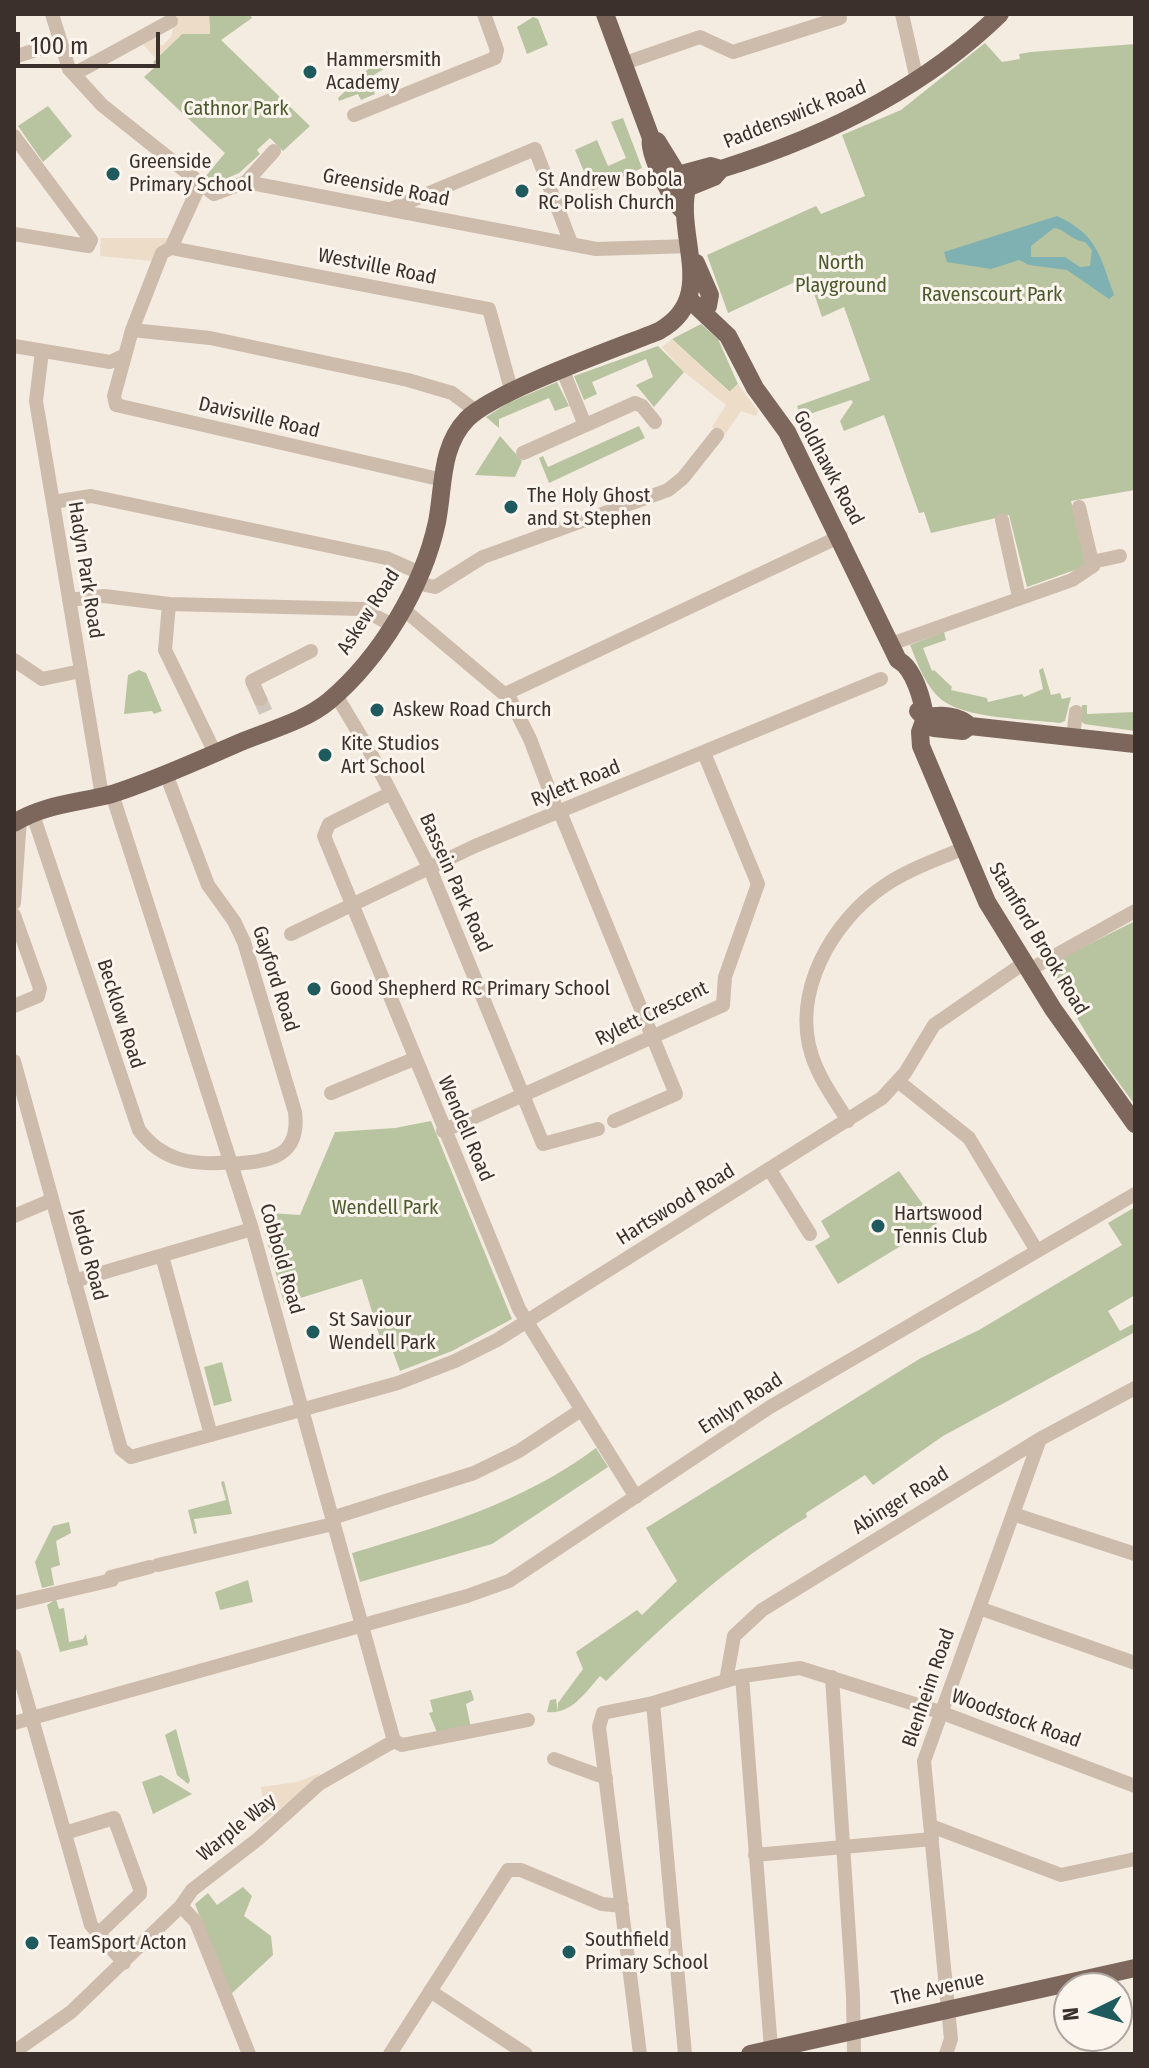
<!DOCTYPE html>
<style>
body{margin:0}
#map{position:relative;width:1149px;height:2068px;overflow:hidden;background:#f4ebe1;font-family:"Fira Sans Condensed",sans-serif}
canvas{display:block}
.frame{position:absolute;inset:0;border:16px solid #3b302b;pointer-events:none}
.north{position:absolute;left:1053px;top:1972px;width:80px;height:80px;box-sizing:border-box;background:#fbf5ee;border:2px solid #aea6a0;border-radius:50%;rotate:265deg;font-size:22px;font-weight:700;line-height:32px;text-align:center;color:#3b302b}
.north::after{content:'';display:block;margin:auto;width:28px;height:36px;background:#1f5a5e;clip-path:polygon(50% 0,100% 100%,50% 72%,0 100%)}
.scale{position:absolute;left:16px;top:32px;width:144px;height:36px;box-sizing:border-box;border:4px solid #3b302b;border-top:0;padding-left:10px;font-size:24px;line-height:28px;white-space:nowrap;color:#3b302b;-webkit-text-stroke:6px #fbf5ee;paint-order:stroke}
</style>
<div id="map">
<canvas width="1149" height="2068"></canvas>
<div class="frame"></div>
<div class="north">N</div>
<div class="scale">100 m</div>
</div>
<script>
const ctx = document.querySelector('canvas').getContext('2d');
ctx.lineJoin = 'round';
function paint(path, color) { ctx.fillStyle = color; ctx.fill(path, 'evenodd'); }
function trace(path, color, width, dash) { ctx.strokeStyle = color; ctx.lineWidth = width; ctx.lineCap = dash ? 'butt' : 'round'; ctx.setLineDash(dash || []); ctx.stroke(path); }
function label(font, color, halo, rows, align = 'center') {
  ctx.font = font + ' "Fira Sans Condensed",sans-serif'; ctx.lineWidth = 6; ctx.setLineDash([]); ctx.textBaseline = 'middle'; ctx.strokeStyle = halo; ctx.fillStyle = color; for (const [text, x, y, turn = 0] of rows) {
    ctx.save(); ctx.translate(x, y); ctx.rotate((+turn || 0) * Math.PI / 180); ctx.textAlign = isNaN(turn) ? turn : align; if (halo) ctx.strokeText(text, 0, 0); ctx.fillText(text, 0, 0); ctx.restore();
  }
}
paint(new Path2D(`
 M209,14H249L252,18L221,40L310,126L283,151L270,138L257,150L260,154L239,173L216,183L205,177L225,153L144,77L156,66L153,62L182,34H210Z
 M533,17L538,19L548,45L527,54L517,27Z
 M985,43L1002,62L1020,59L1019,54L1031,52L1135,44V490L1071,501L1086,566L1027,587L1009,515L931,533L924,512L919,513L884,415L844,431L840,421L853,402L851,400L801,417L797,406L870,380L844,307L822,317L808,276L728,313L707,255L816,206L821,214L865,196L842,135L901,110Z
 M387,51L392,64L369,78L375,94L361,100L358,94L339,101L338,98Z
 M48,106L72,136L43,162L18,126Z
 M623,118L642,168L592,191L575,150L597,140L608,166L626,158L611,122Z
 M701,324L718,339L738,384L730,392L672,339Z
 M658,346L684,372L654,407L636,385L653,377L646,359L592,382L597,394L584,400L574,376Z
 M557,382L569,406L555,411L549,398L499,419V428L486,417L508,403Z
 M639,426L645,438L549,483L539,458L543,456L548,467Z
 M500,436L522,461L515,477L475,475Z
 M944,632L946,640L923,648L932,671L934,670L952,687L951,690L987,698L988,702L1022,694L1024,697L1043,689L1039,670L1043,668L1051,695L1060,693L1062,699L1071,697L1065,721L1060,723C1029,719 966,719 942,700C925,686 918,664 910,645Z
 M139,670L146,673L162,711L154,714L152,711L124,714L128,675Z
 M1082,705H1087V714L1135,712V731L1084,724L1080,719Z
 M1135,921V1105L1103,1061L1046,966Z
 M431,1121L512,1319L452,1351L400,1371L392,1349L384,1351L362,1279L284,1303L263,1226L272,1223L270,1213L300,1215L335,1132L395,1128Z
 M899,1171L937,1224L838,1284L815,1246L830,1237L821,1221Z
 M1135,1207V1295L1108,1311L1120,1331L1135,1323V1332L943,1436L873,1485L865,1475L806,1513L807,1517C731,1563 670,1619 606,1681L600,1676C585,1693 571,1715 547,1712L550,1700L556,1699L558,1712V1703L583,1669L576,1652L637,1610L642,1615L677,1581L646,1528L921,1358L979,1330L1122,1245L1108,1223Z
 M222,1362L232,1401L214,1406L204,1367Z
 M596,1448L608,1467L492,1544L360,1582L352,1553C439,1527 522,1503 596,1448Z
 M224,1481L232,1514L194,1519L197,1533L194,1534L188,1510L226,1500L221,1482Z
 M69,1522L71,1533L56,1541L60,1565L51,1568L54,1585L42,1588L35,1562L53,1526Z
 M248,1580L253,1602L220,1610L215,1592Z
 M56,1599L59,1609L64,1608L69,1642L83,1639L86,1634L88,1645L60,1652L47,1605Z
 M471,1690L474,1700L466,1704L471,1728L438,1735L429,1713L433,1712L430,1700Z
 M176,1729L190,1781L188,1784L177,1775L165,1735Z
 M161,1775L192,1794L153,1814L142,1782Z
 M243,1887L252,1896L244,1916L271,1936L273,1955L230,1995L195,1904L208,1893L217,1905Z`), '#b8c4a0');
paint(new Path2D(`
 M167,14H209L210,34H182L156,59L142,43L154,38L162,46L171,37L174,26Z
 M101,238H168L172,240L153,261L100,256Z
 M672,339L729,392L738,384L758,411L756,416L741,411L724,436L712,427L726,405L684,372L662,347Z
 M320,1773L318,1780L261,1823L265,1811L261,1787L297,1782Z`), '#ecdcc8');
paint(new Path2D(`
 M1057,216C1097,234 1100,256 1114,295L1109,299L1067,270L1029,265L1019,260L991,269L947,262L944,252ZM1054,228C1065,229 1070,240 1085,242L1092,250L1090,266L1080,267L1065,257H1031V246Z`), '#7fb0b2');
trace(new Path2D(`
 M260,699L268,717`), '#cfc6bd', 14, [14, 7]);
trace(new Path2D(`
 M52,14L69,69L102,105L214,194L246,182L596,249L690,246
 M902,14L917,80
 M14,57L61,42
 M622,64L700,37L733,52L840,18
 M74,74L171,21
 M354,115L495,58L497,50L484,14
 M14,136L91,240L88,246L14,234
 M246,182L274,151
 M200,184L171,248L162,253L132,330L114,396L116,405L443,480
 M391,209L535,149L571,243
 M171,248L489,309L512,393
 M132,330L210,338L408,380L452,393L476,411
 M14,346L110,362L123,356
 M42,351L36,401L102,796
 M563,371L585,425
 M523,453L635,403L642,406L655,422
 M53,502L91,496L386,558L420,573
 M1079,507L1092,562
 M1002,520L1019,597
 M416,583L435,587L483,557L668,490L683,478L717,435
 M69,600L104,596L169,604L362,609L392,625
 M169,604L165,650L215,753
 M402,608L510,699L530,739L558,813
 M891,644L1072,580L1093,566L1092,562L1120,556
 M14,660L42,679L81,671
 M505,694L841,536
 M336,695L369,750L430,869L543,1144L598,1129
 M260,699L252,681L311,651
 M1073,737L1076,712
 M166,774L208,885L234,921L244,942L295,1112C301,1159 267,1161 232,1164
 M391,793L329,824L324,836L519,1309L636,1497
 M112,794L252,1229L394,1741
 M32,812L139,1130C162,1161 194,1166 231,1162
 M560,812L676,1094L614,1121
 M14,903L20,819
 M14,915L40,988L38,996L14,1006
 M291,934L475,846L881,679
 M1029,970L1135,911
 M14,1061L121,1449L131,1457L398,1383L455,1361L497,1340L882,1098L905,1073L934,1025L1024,963
 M899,1082L969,1138L1037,1251
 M331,1093L414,1059
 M848,1121C835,1100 820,1080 812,1056C791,993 832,921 884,886C907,870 936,860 962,849
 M443,1131L723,1005L725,977L758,884L704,753
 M770,1170L810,1234
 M14,1216L52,1200
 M162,1256L211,1435
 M74,1281L252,1229
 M1013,1514L1135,1554
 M332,1518L474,1473L519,1451L581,1410
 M158,1565L333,1524
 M14,1603L112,1580L111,1577L150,1567
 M979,1608L1135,1663
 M14,1656L91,1925L124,1963
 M742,1676L771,2049
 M832,1677L853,1996L854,2054
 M726,1681L734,1636L762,1610L1040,1439L1135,1388
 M653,1703L685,2054
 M14,1723L467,1596L509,1581L770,1407L1135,1194
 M394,1741L402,1745L528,1720
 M554,1759L606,1778
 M931,1826L1061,1875L1135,1859
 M65,1833L114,1818L140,1889V1894L97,1935
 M755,1855L932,1839
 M181,1906L196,1922L249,2054
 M430,1991L526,2054
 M14,2052L71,2012L181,1906L192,1890L258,1839L319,1784L394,1741
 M390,2054L508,1870H521L602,1904L622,1906
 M640,2054L599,1727L603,1713L653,1703L742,1676L800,1668L940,1712L1135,1786
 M946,2054L951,2039L924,1761L1040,1439`), '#cdbbac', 14);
trace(new Path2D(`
 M605,14L651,138C647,153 673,202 684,212
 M657,141L678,175L711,166L721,169
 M687,188L714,177L721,169C824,137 922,90 1000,14
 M696,263L710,295L708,306L701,309
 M690,300L728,336L755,388L787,432L898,660C914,668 923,701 925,718
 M918,711L934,728L963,731L968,727
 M925,718L920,732L921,746L987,902L1053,1009L1135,1124
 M925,718C940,714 958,715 970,726L1135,744
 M14,823C44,804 78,803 112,794C156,780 199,760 241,742C270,730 305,721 329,701C380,658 423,587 437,522C444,486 440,447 467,419C494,391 617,348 659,331C720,297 673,235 688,184L681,175
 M750,2054L1135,1968`), '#7d675c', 18);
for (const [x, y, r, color] of [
 [310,72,8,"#1f5a5e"],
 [113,174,8,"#1f5a5e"],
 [522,191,8,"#1f5a5e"],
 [511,507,8,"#1f5a5e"],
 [377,710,8,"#1f5a5e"],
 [325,755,8,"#1f5a5e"],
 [314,989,8,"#1f5a5e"],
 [878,1226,8,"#1f5a5e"],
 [313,1332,8,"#1f5a5e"],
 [32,1943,8,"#1f5a5e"],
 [569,1952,8,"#1f5a5e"]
]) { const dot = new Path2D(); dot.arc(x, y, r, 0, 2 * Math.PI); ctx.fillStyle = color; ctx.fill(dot); trace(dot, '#fbf5ee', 3); }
label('20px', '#3b302b', '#fbf5ee', [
 ["Hammersmith",326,60],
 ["Academy",326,83],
 ["Greenside",129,162],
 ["Primary School",129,185],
 ["St Andrew Bobola",538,180],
 ["RC Polish Church",538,203],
 ["The Holy Ghost",527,496],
 ["and St Stephen",527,519],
 ["Askew Road Church",393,710],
 ["Kite Studios",341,744],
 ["Art School",341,767],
 ["Good Shepherd RC Primary School",330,989],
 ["Hartswood",894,1214],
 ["Tennis Club",894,1237],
 ["St Saviour",329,1320],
 ["Wendell Park",329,1343],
 ["Southfield",585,1940],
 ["Primary School",585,1963],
 ["TeamSport Acton",48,1943]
], 'left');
label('20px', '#4a5a2e', '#fbf5ee', [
 ["Cathnor Park",236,109],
 ["North",841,263],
 ["Playground",841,286],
 ["Ravenscourt Park",992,295],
 ["Wendell Park",385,1208]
]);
label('20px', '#3b302b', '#fbf5ee', [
 ["Paddenswick Road",795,115,-22],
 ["Greenside Road",386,188,11],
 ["Westville Road",377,267,11],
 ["Davisville Road",259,418,13],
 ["Goldhawk Road",828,468,62],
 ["Hadyn Park Road",85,570,81],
 ["Askew Road",369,612,-57],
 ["Rylett Road",576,784,-22],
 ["Bassein Park Road",455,883,66],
 ["Stamford Brook Road",1038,939,59],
 ["Gayford Road",275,979,72],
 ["Becklow Road",120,1014,72],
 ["Rylett Crescent",652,1014,-26],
 ["Wendell Road",465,1129,67],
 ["Hartswood Road",676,1205,-32],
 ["Jeddo Road",88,1255,75],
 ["Cobbold Road",281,1259,74],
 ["Emlyn Road",741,1404,-33],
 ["Abinger Road",901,1501,-32],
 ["Blenheim Road",929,1688,-71],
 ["Woodstock Road",1016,1719,20],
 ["Warple Way",237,1828,-39],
 ["The Avenue",938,1989,-13]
]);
</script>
